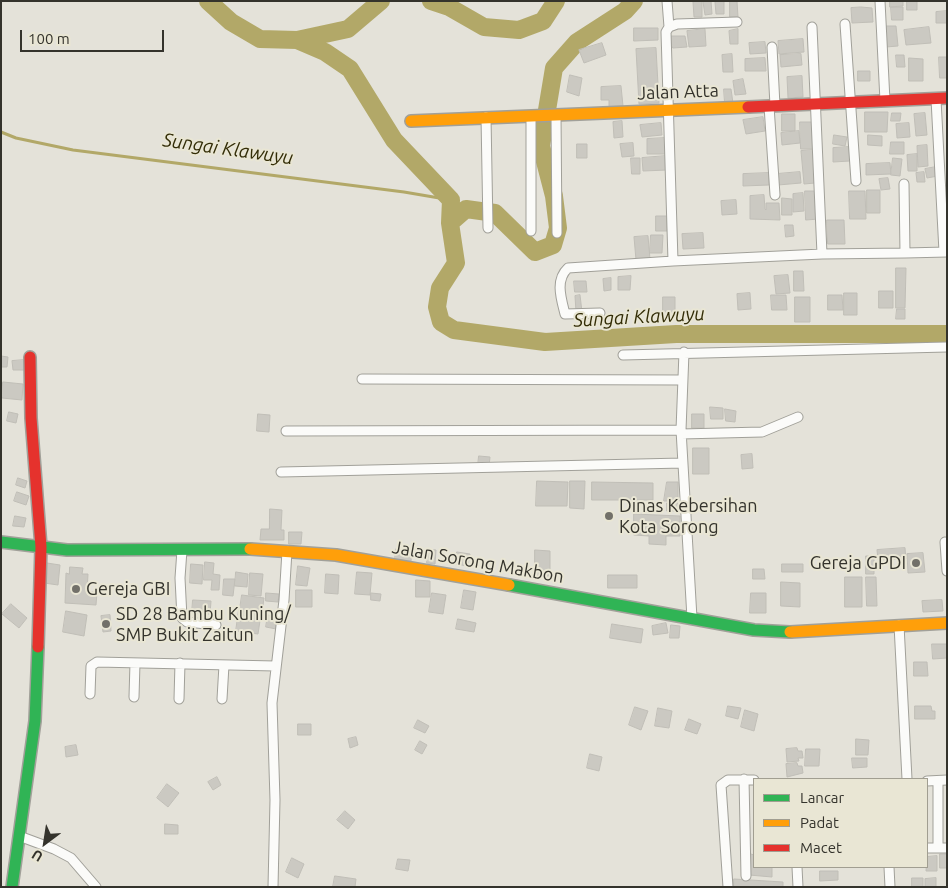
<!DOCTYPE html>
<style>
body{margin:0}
#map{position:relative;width:948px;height:888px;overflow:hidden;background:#e4e2d9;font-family:Ubuntu,sans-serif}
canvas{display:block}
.frame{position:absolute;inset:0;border:2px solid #34332c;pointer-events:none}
.legend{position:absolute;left:753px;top:778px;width:175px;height:90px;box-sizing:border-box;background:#e9e6d4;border:1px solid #a19e91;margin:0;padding:6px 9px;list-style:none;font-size:15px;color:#34332c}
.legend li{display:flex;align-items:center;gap:10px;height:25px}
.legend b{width:25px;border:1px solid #a19e91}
.north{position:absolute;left:20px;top:818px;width:50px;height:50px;-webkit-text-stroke:4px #e9e6d4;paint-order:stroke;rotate:211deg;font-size:14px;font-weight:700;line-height:20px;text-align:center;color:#34332c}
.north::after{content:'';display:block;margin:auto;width:18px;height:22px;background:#34332c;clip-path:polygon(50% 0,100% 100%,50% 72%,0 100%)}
.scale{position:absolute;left:20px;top:30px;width:144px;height:22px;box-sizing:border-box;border:2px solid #34332c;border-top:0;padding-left:6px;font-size:15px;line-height:18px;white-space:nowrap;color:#34332c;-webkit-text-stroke:4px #e9e6d4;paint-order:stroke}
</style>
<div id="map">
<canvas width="948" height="888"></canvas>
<div class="frame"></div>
<ul class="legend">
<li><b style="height:6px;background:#30b455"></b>Lancar</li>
<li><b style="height:6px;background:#ff9f0a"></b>Padat</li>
<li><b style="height:6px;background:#e5322d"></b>Macet</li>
</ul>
<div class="north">U</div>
<div class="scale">100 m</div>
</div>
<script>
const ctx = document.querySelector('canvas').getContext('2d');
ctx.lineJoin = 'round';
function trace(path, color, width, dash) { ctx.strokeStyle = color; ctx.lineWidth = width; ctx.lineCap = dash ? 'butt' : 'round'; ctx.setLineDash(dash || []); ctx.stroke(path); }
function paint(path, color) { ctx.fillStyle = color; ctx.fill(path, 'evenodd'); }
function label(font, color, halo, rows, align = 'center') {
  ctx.font = font + ' Ubuntu,sans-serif'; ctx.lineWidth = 4; ctx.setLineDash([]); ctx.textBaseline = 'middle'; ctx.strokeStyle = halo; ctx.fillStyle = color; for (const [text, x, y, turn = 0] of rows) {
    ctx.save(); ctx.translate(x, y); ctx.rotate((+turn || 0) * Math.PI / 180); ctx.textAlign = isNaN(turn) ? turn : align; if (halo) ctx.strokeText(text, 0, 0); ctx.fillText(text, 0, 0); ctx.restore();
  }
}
trace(new Path2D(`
 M1,132L16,138L73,150L404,192L451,200`), '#b2a868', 3);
trace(new Path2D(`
 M208,1L231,22L260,39L297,40L348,29L381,1
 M431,1L449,7L484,27L519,30L543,21L556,1
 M634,1L625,11L577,42L554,68L541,146L554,196L558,228L553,245L535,252L495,213L466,209L450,223L456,263L440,288L437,307L441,322L454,330L545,342L676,334H947
 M297,40L325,52L350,69L394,140L451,200L450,223`), '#b2a868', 18);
const building = new Path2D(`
 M702,1V17H694L693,2Z
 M711,1L712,14L705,15L703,2Z
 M724,1V14H716L715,2Z
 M730,1H737L738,17H730Z
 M890,1H903V6L890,7Z
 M907,1H917V10H907Z
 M861,7L872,8L873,22L852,23L851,8Z
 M891,7H903V20H892Z
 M947,11V23H936V12Z
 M884,26H896L898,46L886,47Z
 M929,27L931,43L906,45L904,30Z
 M634,28H658V40L634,41Z
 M705,29L706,46L689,47L687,31Z
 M738,29V44H730L729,31Z
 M670,36H685L687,47L673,48Z
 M803,39L804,52L779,54L778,41Z
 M765,42L766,53L750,54L749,43Z
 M602,43L606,55L584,63L579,50Z
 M656,48L659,103L639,104L636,49Z
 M732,54L733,72H723L722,55Z
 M801,54L802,65L781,67L780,55Z
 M896,55H904L905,67H897Z
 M939,57H947V78H940Z
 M765,58L766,71H745V59Z
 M909,58L923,59V81H909Z
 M858,71H870V81H858Z
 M570,75L582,78L579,96L567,92Z
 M802,76L803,97L788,98L787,77Z
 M743,79L746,94L735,95L733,81Z
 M621,86L623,106L609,107V100H601V87Z
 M724,89H731L733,103H725Z
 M865,112H888L887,132H865Z
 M892,113H901L900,121H891Z
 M925,113L927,135L916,136L914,114Z
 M782,114H795V131H782Z
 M763,117L765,131L746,134L743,120Z
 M622,121L623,137L614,138L613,122Z
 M800,122H812L813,149H801Z
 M661,123L662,135L642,137L640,125Z
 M909,123L910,137L897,138L896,124Z
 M799,131L800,143L782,145L781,133Z
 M834,135L847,137L845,146L833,144Z
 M868,135L882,136V146L868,145Z
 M665,138L666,154H647V139Z
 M891,142H904V154H890Z
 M633,143L634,156L622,157L620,144Z
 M577,144H587V158H577Z
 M927,145L928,166L918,167L917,146Z
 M849,147L850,161L833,162V148Z
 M813,150L815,183L804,184L801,151Z
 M917,154V171H908L907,155Z
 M666,156L667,170L643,171L642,158Z
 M631,158H640V174H632Z
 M893,158L902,159L900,176L891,175Z
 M890,163L891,174L866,175V164Z
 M936,167L938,176L927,178L925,169Z
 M800,172L801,183L778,185L777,174Z
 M924,172L925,182H917L916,173Z
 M769,173V185L743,186V174Z
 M888,178L890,189L881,190L879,179Z
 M867,190H880V213H867Z
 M805,191H818L819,219L806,220Z
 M849,191H865L866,219H850Z
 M803,193L804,211L793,212V194Z
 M764,195L765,209L766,210V203H779L780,220L750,219V196Z
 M782,198L792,199V215H782Z
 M736,200L737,214L722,215L721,201Z
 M656,216H667V231H656Z
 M827,220H844L845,244H828Z
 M785,225H793L794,236L786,237Z
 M703,233L704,248L683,249L682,234Z
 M651,235H663L662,253H650Z
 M648,236L650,259L636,260L634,237Z
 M896,268H906L905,308H896Z
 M794,271H803L804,291H794Z
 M788,275L790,293L776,294L774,276Z
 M631,276L630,290H618V277Z
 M611,278V290L604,291L603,279Z
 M574,281H586L587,292H575Z
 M879,291H893V308H879Z
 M750,293L751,309L738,310L737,294Z
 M844,293H857V315H844Z
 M580,295L582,312H576L575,296Z
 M771,295H786L787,310H772Z
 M828,295H842L843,310H828Z
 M663,297H675V312H663Z
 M795,297H810V322H795Z
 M897,309H905V319H896Z
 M1,356L8,357L7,367H1Z
 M24,360V370H13L12,361Z
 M3,382L23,384L22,400L2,398Z
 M710,407L723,408V419H711Z
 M725,409L736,411L735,422L726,421Z
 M9,412L18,414L16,423L7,421Z
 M258,414L270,415L269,432L257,431Z
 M692,414H704V428H692Z
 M693,448H709V474H693Z
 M752,454L753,468L742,469L741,455Z
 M479,456L490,457L489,467L478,466Z
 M18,478L27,481L25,488L16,485Z
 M537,481L568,482L567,506H536Z
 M570,481H585L584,509L570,508Z
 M592,482L653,483V500H592Z
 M667,482H678V501H664Z
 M17,492L29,496L26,505L14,501Z
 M667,503H678V511H667Z
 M270,509L282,510L281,530H284V540H260L261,529H269Z
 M634,514L680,516V536H666V545L649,544V536L634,535Z
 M15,516L26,518L24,527L13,526Z
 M289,532H302L301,544H289Z
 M905,548L906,559L878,560L877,550Z
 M396,549L412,551L411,561L395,560Z
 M428,549L436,550L435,564L427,563Z
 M535,550L550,551V576H535Z
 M457,552L470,554L468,566L455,564Z
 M923,553L925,572L908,573L907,554Z
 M866,556H874V574H866Z
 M205,562L214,563L213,574L220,575L219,590H211L212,580H204Z
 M47,563L60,565L58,585L44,583Z
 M191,564L203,565L202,584L190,583Z
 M782,564H803V572H782Z
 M298,566L310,568L307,586L296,585Z
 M70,567L83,568L82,574H88L87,592H97L96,605L65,603L66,573L69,574Z
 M753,569H764L765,579H753Z
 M236,572L248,574L247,587L235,586Z
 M357,572L372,573L370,595L355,594Z
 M250,573L263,574L261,596L249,595Z
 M326,574L339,575L338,594L325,593Z
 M608,575H637V588H608Z
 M845,577H862V607H845Z
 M866,577H876L877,606H867Z
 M224,579H235L233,596L223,595Z
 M416,580L430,581V597H416Z
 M781,582L800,583V607L781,606Z
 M296,590H312V607H296Z
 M464,590L476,592L473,610L461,608Z
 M266,593L279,594L278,602L266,601Z
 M371,593L381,594L380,601L371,600Z
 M432,593L446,595L443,614L429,612Z
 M751,593H766V613H750Z
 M242,595L264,598L262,613L240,609Z
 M193,600L211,601L210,614L192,613Z
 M942,600L943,611L923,612L922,601Z
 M11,604L27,618L19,628L2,614Z
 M239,610L261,614L258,634L236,631Z
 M66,611L87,615L84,636L63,632Z
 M110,615L111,631L103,632L101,616Z
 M268,615L277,617L276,629L266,627Z
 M458,619L476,623L474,632L456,629Z
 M666,623L668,633L653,635L652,626Z
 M612,624L643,629L641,643L610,638Z
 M671,625L680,626L679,638H670Z
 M932,644H947V658L933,659Z
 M914,662H927L928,676H914Z
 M728,706L741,708L738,719L726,716Z
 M915,706H931L932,711H935V719H915Z
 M635,707L648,711L641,730L629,725Z
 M658,708L672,711L669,728L655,726Z
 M745,710L758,714L754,731L741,727Z
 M689,719L701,724L697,734L685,730Z
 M418,720L429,726L425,733L414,728Z
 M298,724H311V735H298Z
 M356,737L358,745L350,748L348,739Z
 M856,739L869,740L868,755H856Z
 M420,741L427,745L422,754L415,750Z
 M76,745L78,755L66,757L65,747Z
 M797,748L798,751H802L803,758H798L799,761L787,762L786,749Z
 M806,749H820L819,766H805Z
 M590,754L602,757L599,771L587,768Z
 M852,758H867V767L853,768Z
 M797,763L798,766H802L803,773L787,777L786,764Z
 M217,777L221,785L213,790L208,782Z
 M167,784L179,793L168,807L157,798Z
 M345,811L355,820L348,829L337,820Z
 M165,824L178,825V834H165Z
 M751,854L754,855V867H772V877L749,875Z
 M940,854H947V868H940Z
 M937,856V871H926L927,857Z
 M292,858L304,864L298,878L286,872Z
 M398,859L410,860L408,871L396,869Z
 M820,871H838V880L820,881Z
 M335,876L356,879L355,887H333Z
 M912,878H923V887H912Z
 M936,878V887H925V879Z
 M734,879L783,882V887H734Z`);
paint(building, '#cbc9c2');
trace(building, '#c0beb7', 1);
const street = new Path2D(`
 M667,1L669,27
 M880,1L885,101
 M845,24L856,181
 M812,27L822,254
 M772,47L775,106
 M936,99L944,252
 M769,106L775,195
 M556,115L557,233
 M531,116V231
 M486,117L488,228
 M904,184L905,253L947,252
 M673,261L822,254L905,253
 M600,313L565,314C561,298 555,280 568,268L673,261L666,32L669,27L677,24L737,22
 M684,352L681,430L692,618
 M623,355L947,347
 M362,379L682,380
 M286,431L681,430
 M681,434L762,432L798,417
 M281,472L683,463
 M945,542L947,571
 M182,550L180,578L182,618L187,622L216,625
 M899,625L907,779
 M90,694L91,666L97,662L275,666
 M134,697L135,663
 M179,699L180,663
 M222,699L224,665
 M744,779L746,876
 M927,781L947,780
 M938,781V848H947
 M19,836L54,849L71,858L96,887
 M927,848H938
 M797,867L798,887
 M889,867L890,887
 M273,887L275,800L272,703L284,600L287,551
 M728,887L721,785L728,780H754`);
const fast = new Path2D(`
 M1,542L67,550L250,549
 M509,585L754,630L790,632
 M12,887L35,721L38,647`);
const slow = new Path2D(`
 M411,121L748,107
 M250,549L336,555L509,585
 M790,632L947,623`);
const jam = new Path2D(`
 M748,107L947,98
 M30,357L31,418L41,547L38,647`);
trace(street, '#a1a099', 11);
trace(fast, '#a1a099', 14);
trace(slow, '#a1a099', 14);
trace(jam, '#a1a099', 14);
trace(street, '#fbfbf9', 9);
trace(fast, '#30b455', 11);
trace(slow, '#ff9f0a', 11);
trace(jam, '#e5322d', 11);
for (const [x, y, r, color] of [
 [609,516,5,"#727069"],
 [916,563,5,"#727069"],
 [76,589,5,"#727069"],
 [106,624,5,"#727069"]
]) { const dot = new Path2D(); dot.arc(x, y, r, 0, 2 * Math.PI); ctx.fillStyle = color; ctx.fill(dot); trace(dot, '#e9e6d4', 2); }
label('18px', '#34332c', '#e9e6d4', [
 ["Jalan Atta",678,92,-2],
 ["Jalan Sorong Makbon",478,562,10]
]);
label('18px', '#34332c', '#e9e6d4', [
 ["Dinas Kebersihan",619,506],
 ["Kota Sorong",619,527],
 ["Gereja GPDI",906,563,"right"],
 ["Gereja GBI",86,589],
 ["SD 28 Bambu Kuning/",116,614],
 ["SMP Bukit Zaitun",116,635]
], 'left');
label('italic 19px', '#332d07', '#e9e6d4', [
 ["Sungai Klawuyu",228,149,8],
 ["Sungai Klawuyu",639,317,-3]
]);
</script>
